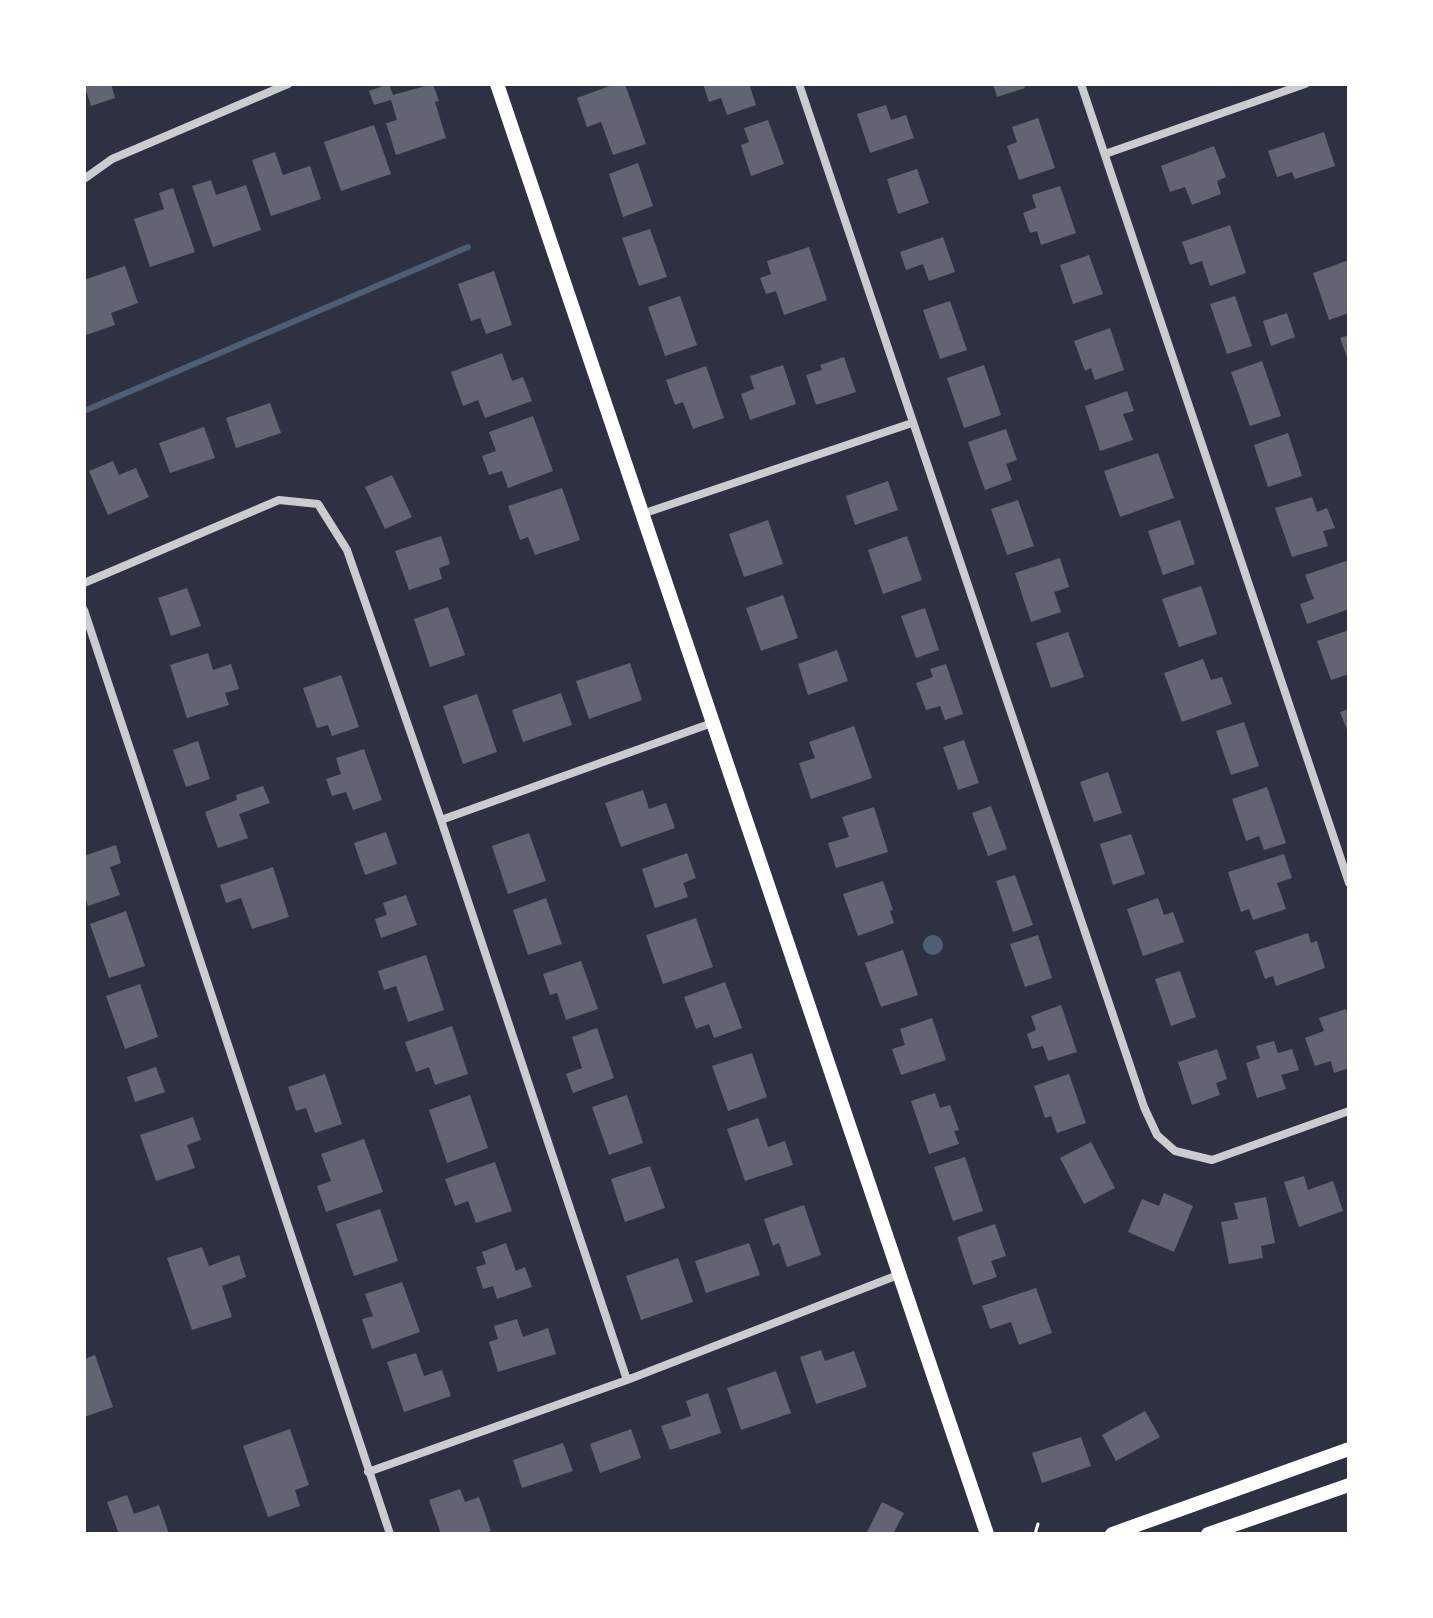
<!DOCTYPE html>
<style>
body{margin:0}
#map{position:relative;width:1433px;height:1618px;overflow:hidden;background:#2d3142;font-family:"Noto Sans",sans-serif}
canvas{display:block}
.frame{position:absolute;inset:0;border:86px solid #fff;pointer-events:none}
</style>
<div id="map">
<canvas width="1433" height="1618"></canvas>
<div class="frame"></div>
</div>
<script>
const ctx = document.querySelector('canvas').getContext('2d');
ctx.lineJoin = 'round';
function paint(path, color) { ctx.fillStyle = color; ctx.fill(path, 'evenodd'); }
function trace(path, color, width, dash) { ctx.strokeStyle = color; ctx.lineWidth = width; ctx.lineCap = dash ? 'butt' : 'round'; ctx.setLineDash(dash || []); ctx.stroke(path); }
paint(new Path2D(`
 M923 945a10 10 0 1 1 20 0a10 10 0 1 1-20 0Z`), '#4f5d75');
trace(new Path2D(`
 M84,411L468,247`), '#4f5d75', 6);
paint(new Path2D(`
 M84,84H111L115,98L91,106Z
 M389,84L393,95L433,84L439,101L435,102L446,138L396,155L386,123L397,120L391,100L374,105L369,91Z
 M615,84H625L646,144L613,155L601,122L587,127L577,98Z
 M703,84H749L756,105L727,115L721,98L709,102Z
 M993,84H1023L1025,88L997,97Z
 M886,105L891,120L906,115L914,138L870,153L857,114Z
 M1038,118L1055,168L1019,180L1007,146L1017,142L1012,127Z
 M768,120L784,164L751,176L741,145L749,142L744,128Z
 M374,125L391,174L341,191L324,142Z
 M1324,132L1335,166L1295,179L1292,172L1277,177L1268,151Z
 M1214,146L1226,177L1217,181L1221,194L1192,205L1185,187L1170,192L1161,166Z
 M275,152L283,175L310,166L321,199L271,216L252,160Z
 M638,163L653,206L623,217L609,174Z
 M917,169L929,203L898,214L887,179Z
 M211,180L216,195L246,185L261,230L213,247L192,186Z
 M1060,186L1076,233L1041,245L1037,231L1030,233L1023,213L1036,208L1032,195Z
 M173,188L195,252L150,267L134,219L164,209L159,193Z
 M1230,225L1246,273L1210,286L1202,261L1190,265L1182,242Z
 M650,229L667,277L639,286L622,238Z
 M943,237L955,272L929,281L923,264L906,270L900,252Z
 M809,247L827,300L784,315L776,291L766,294L760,278L771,274L767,261Z
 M1089,255L1103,294L1073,304L1060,265Z
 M1349,260V313L1329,320L1313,273Z
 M125,266L138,303L111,313L115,325L86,335L84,280Z
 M494,271L512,325L486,334L480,318L471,321L458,284Z
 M680,296L697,345L665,356L648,307Z
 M1235,296L1252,346L1227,354L1210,304Z
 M950,301L967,350L940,359L923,310Z
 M1287,313L1295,337L1271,346L1263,321Z
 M1110,328L1124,370L1095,380L1091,368L1085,371L1074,341Z
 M1349,335V363L1340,338Z
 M502,353L512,381L523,377L532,401L485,418L478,400L463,406L451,372Z
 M844,357L856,392L816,405L806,375L822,370L820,365Z
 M1262,361L1281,416L1250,426L1231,372Z
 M783,365L796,404L750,420L741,394L754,389L750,376Z
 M984,365L1001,415L964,428L947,378Z
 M706,366L724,418L693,429L683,402L675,405L666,380Z
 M1127,391L1134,411L1123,414L1133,440L1100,451L1085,406Z
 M270,403L281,433L236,448L226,418Z
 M533,416L553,471L508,488L502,471L489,475L482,456L496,451L489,432Z
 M204,427L215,458L170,473L159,443Z
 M1006,429L1017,460L1006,464L1012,480L985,490L968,442Z
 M1288,433L1302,476L1268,487L1254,445Z
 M1158,453L1174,498L1120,517L1104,471Z
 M113,461L119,475L136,468L149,497L108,515L89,471Z
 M392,475L412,517L385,529L365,487Z
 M888,481L898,510L855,525L846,496Z
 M562,488L580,540L535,555L528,537L520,540L508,506Z
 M1312,497L1317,512L1327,508L1335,528L1323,531L1328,546L1292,557L1275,508Z
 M1018,500L1034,546L1007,555L991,509Z
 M768,520L783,564L744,577L729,534Z
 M1180,520L1195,564L1163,575L1148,531Z
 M441,536L450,564L439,568L442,579L409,590L395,551Z
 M907,536L922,580L883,594L868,550Z
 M1060,558L1069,587L1054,592L1061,612L1031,622L1015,573Z
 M1349,560V609L1307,624L1300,604L1314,599L1305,575Z
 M1201,586L1217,634L1179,647L1162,599Z
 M187,588L201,626L171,636L158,598Z
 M783,595L798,638L761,651L746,608Z
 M448,607L465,655L430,667L414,619Z
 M925,608L939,650L916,658L901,616Z
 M1349,630V674L1331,680L1317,641Z
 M1068,632L1084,677L1051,688L1036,643Z
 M837,650L848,681L808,695L798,664Z
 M208,653L213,670L231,664L239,689L225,693L229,705L187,718L170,665Z
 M1203,659L1211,680L1222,677L1232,704L1182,722L1164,673Z
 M630,663L642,700L589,719L576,681Z
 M946,664L963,714L945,720L940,706L926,710L916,683L933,677L930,669Z
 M341,675L359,727L332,736L328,725L317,728L303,688Z
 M561,693L572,725L523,742L512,710Z
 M477,694L497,752L463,764L443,706Z
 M1349,709V735L1340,712Z
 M1244,722L1259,766L1231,775L1216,731Z
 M854,726L872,778L811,799L799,763L815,758L809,742Z
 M964,740L979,783L958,790L943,747Z
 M198,741L210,779L186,787L173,750Z
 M364,749L382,800L353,810L346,792L332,796L326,779L341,774L336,758Z
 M1108,772L1122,813L1094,822L1080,782Z
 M263,786L270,803L239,814L248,838L218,848L205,812L237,800L236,795Z
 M1267,787L1286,843L1264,850L1259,836L1246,841L1232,799Z
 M643,790L649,809L666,803L675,828L621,847L605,803Z
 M991,806L1007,849L988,856L972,813Z
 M874,807L888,852L836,868L828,843L849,837L842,817Z
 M386,832L397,864L365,875L354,843Z
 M529,833L546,881L508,894L492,846Z
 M1131,834L1145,874L1113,885L1100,844Z
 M116,845L121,863L110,867L120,895L88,906L84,895V856Z
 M687,853L696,878L683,883L688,897L655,908L642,869Z
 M1284,854L1292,878L1277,883L1286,909L1253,920L1249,909L1241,912L1228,872Z
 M273,867L289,917L252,929L241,898L226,903L220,885Z
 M1015,875L1033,925L1013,932L996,881Z
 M883,881L893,910L890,911L894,923L858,936L843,894Z
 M406,895L417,925L381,938L375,919L387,915L383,903Z
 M546,898L562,944L528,955L513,910Z
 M1158,898L1164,915L1173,912L1184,942L1143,956L1127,909Z
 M126,911L145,966L109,978L90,924Z
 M696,918L713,967L663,984L646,935Z
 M1308,933L1311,943L1317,941L1325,968L1276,986L1273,976L1265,979L1255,951Z
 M1038,935L1052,978L1025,987L1010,944Z
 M903,950L918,995L881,1007L865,963Z
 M426,955L444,1010L408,1022L396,986L384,990L378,971Z
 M581,961L598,1009L566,1020L557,993L550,995L543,974Z
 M1180,971L1196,1017L1171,1026L1155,979Z
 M725,982L742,1028L714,1038L709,1024L696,1029L684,997Z
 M140,984L158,1037L125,1049L106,996Z
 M1061,1005L1077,1052L1048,1061L1043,1046L1032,1049L1027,1034L1036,1030L1031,1016Z
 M1346,1009L1349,1018V1068L1334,1073L1331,1061L1315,1066L1305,1038L1324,1031L1319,1018Z
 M932,1018L946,1060L901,1075L892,1049L905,1045L900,1029Z
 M452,1026L468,1074L435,1085L429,1067L416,1072L405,1042Z
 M597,1028L614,1078L573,1093L566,1074L582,1068L572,1037Z
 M1274,1041L1278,1053L1292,1049L1299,1070L1281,1075L1286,1089L1257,1098L1246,1063L1260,1058L1256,1046Z
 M1217,1049L1227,1079L1216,1083L1220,1095L1192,1105L1178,1062Z
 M752,1053L767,1097L728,1111L712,1066Z
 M156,1067L165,1092L135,1102L127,1077Z
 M325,1074L342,1124L315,1133L306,1108L296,1111L288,1087Z
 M1069,1074L1086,1123L1057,1133L1051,1116L1045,1118L1034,1086Z
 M935,1093L940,1108L950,1105L959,1130L954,1131L959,1144L929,1154L911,1101Z
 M470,1095L488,1148L447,1163L429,1110Z
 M627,1095L643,1143L609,1155L592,1107Z
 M193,1117L201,1140L187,1145L195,1168L156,1181L140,1135Z
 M758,1118L768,1147L785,1141L793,1165L745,1181L727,1129Z
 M364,1139L383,1192L326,1212L317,1186L331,1181L321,1154Z
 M1091,1142L1115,1188L1084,1204L1060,1158Z
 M965,1157L983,1211L953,1221L934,1167Z
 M495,1162L512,1211L476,1223L468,1201L455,1206L445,1179Z
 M650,1166L665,1208L625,1222L611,1179Z
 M1304,1176L1308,1190L1333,1181L1343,1211L1299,1227L1284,1182Z
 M1164,1193L1193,1206L1174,1252L1128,1232L1142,1199L1159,1206Z
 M1266,1197L1275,1243L1261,1246L1263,1258L1229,1264L1221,1222L1238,1219L1234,1203Z
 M804,1205L821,1255L787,1267L779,1243L773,1246L764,1219Z
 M380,1209L398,1261L354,1276L336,1224Z
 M995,1224L1006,1256L991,1261L997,1277L973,1285L957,1237Z
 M506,1243L516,1271L525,1267L532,1287L497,1299L493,1286L483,1289L476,1267L486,1264L482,1252Z
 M749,1243L760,1275L706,1293L695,1261Z
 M202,1247L209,1266L239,1255L246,1277L222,1286L232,1317L192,1330L167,1258Z
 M678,1258L693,1302L641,1320L626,1276Z
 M402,1282L420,1332L372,1349L362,1319L373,1316L365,1294Z
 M1036,1288L1052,1333L1019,1345L1011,1322L990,1329L982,1306Z
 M517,1319L523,1337L548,1328L556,1354L498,1372L489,1342L498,1339L494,1326Z
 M821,1350L825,1361L854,1351L867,1387L816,1404L800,1357Z
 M416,1353L424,1376L442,1370L451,1396L404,1412L387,1362Z
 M95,1355L113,1407L84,1417V1359Z
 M776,1371L791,1413L741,1430L727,1388Z
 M708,1393L721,1433L670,1450L661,1426L691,1416L686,1401Z
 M1145,1411L1160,1437L1116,1461L1102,1435Z
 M290,1429L309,1485L295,1490L300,1506L268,1517L243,1446Z
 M631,1429L641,1458L600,1473L590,1444Z
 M1081,1437L1091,1466L1042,1483L1032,1453Z
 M563,1443L573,1471L522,1488L513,1460Z
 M460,1489L465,1502L479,1497L491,1531L482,1534H441L429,1500Z
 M127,1495L134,1514L159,1505L169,1534H119L107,1502Z
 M882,1502L904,1513L893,1534H866Z`), '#626471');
trace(new Path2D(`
 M1035,1534L1038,1524`), '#fff', 3);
trace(new Path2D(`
 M799,84L1144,1107L1157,1135L1175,1151L1212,1160L1349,1111
 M1081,84L1349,883
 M1105,154L1305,84
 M84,179L112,159L288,84
 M645,513L912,423
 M84,583L279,500L318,504L347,550L441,820L627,1380
 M84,610L390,1534
 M441,820L712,723
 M368,1472L627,1380L898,1275`), '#caccd0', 8);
trace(new Path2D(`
 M497,84C663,567 822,1051 987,1534
 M1112,1534L1349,1449
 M1208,1534L1349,1485`), '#fff', 14);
</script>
